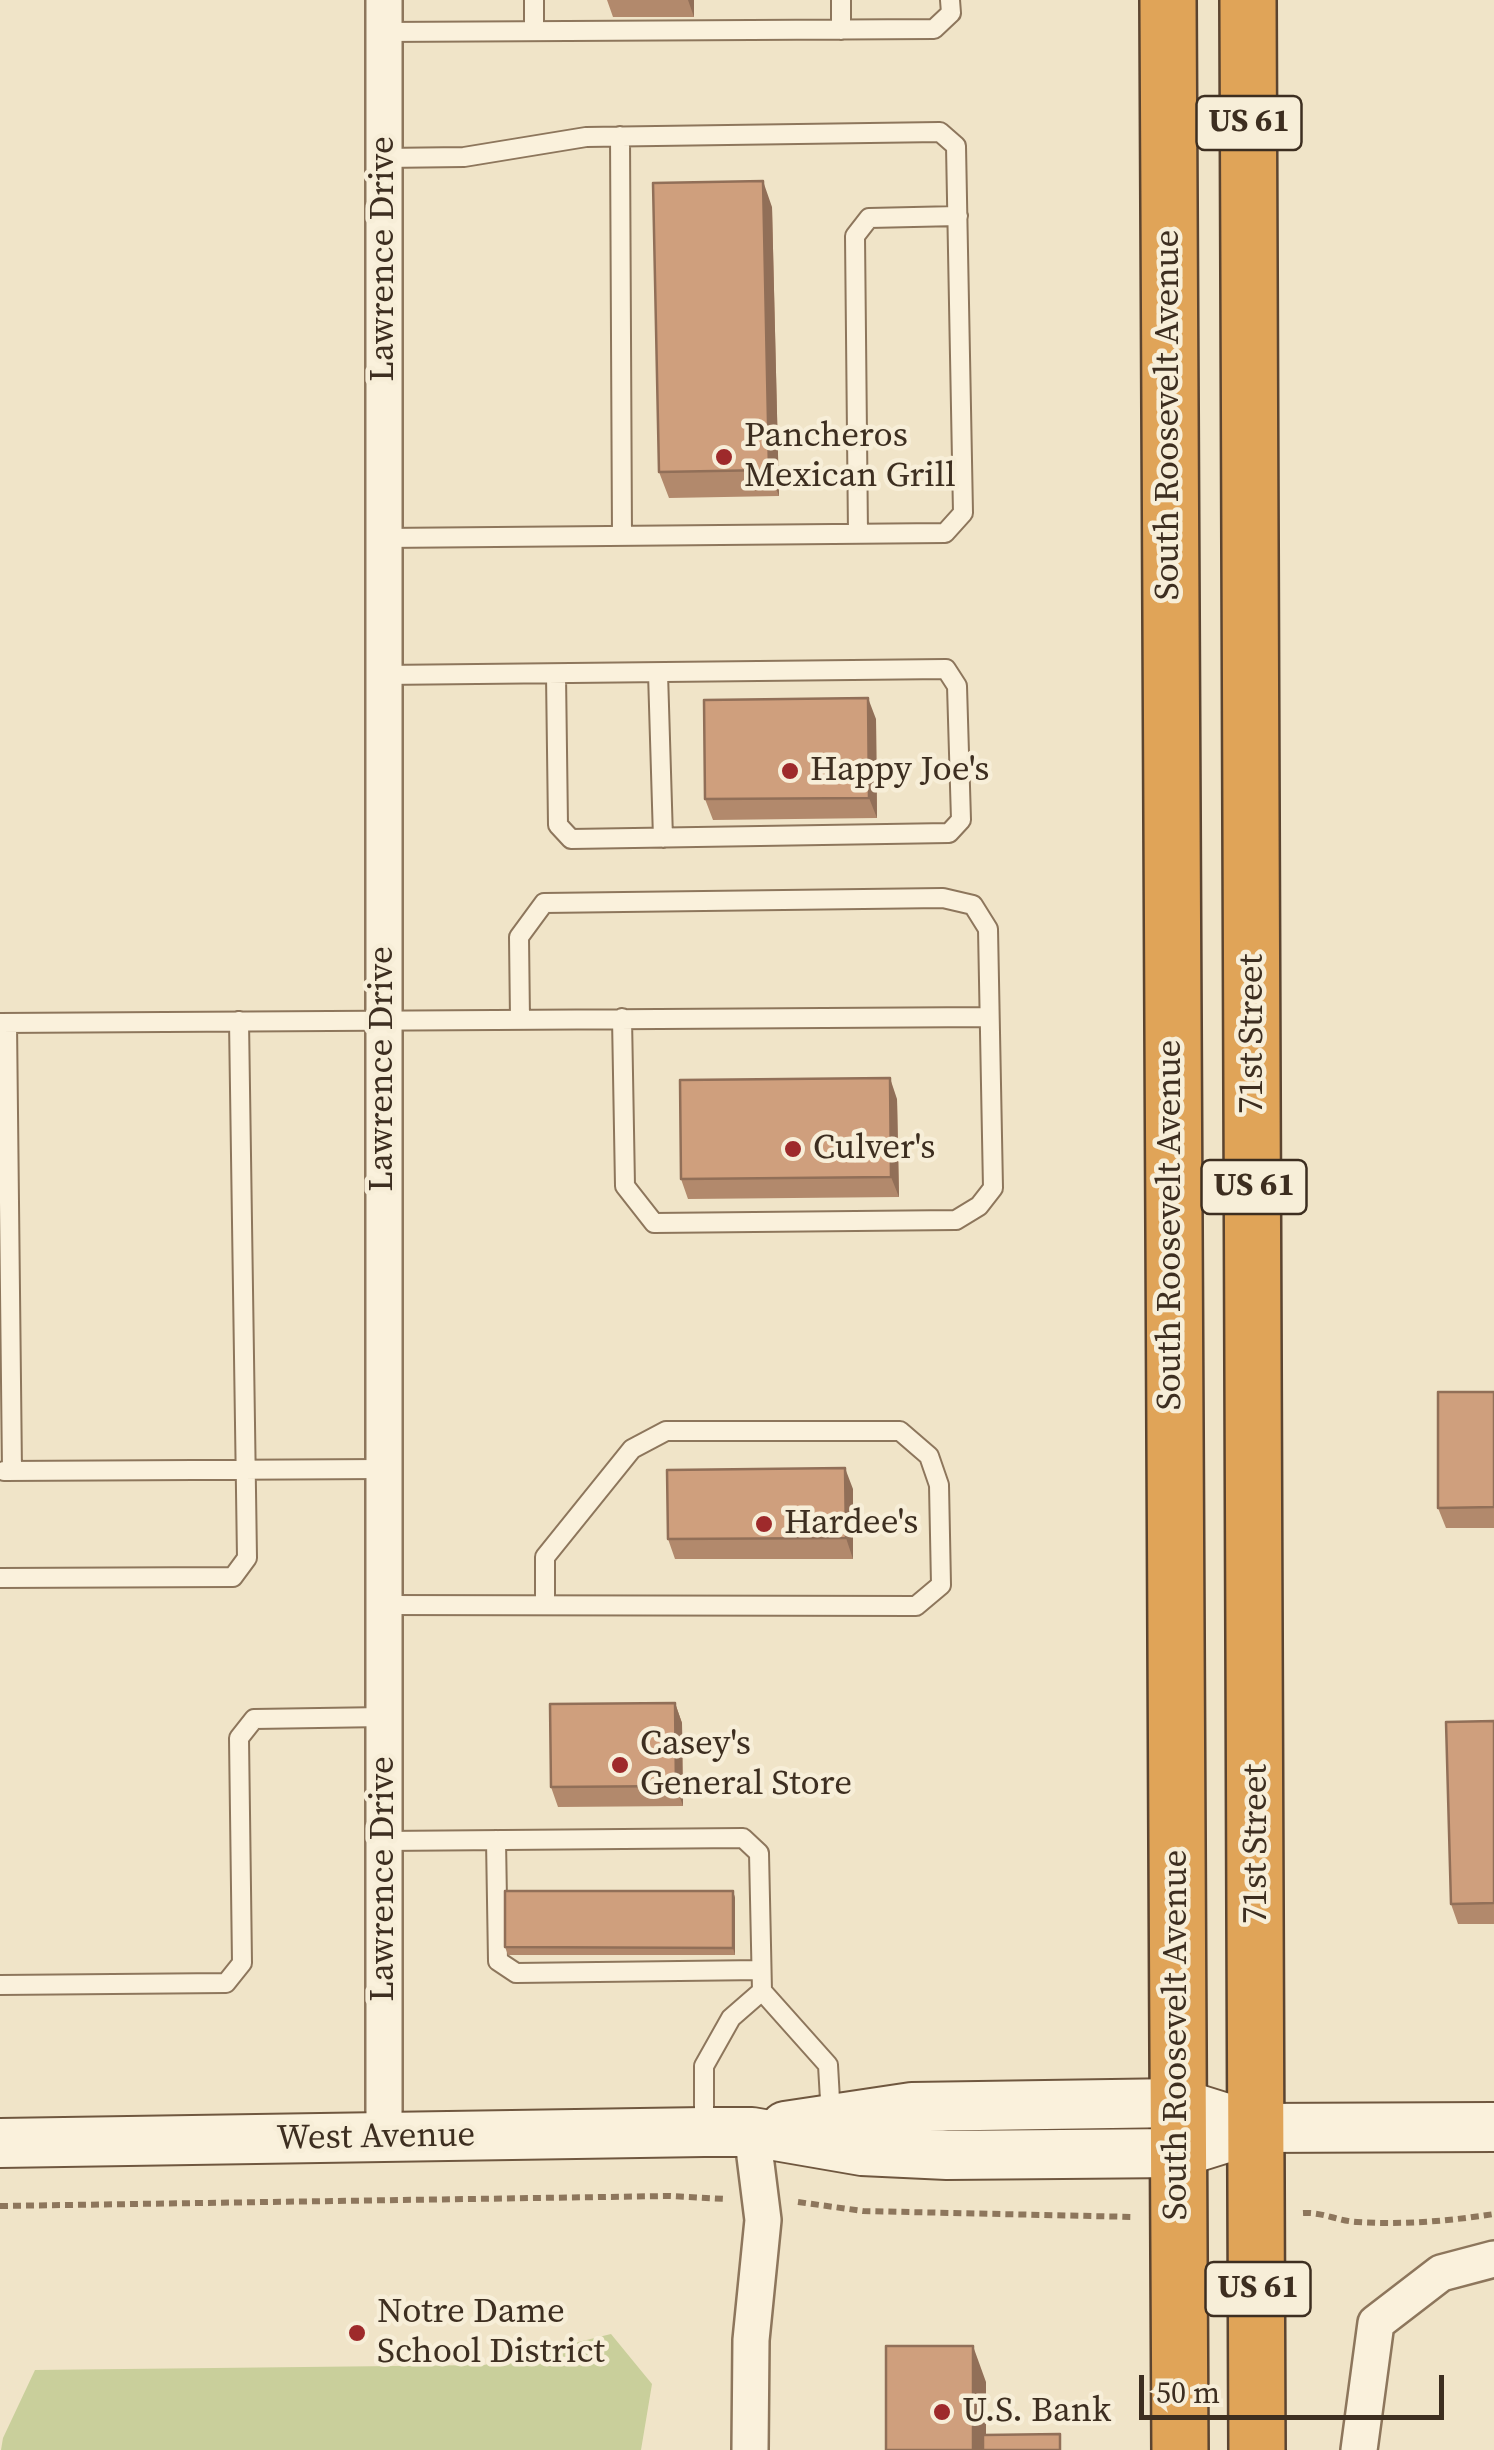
<!DOCTYPE html>
<style>
body{margin:0}
#map{position:relative;width:1494px;height:2450px;overflow:hidden;background:#f0e4c8;font-family:"Source Serif 4",serif}
canvas{display:block}
.scale{position:absolute;left:1139px;top:2375px;width:305px;height:45px;box-sizing:border-box;border:5px solid #3d2e20;border-top:0;padding-left:12px;font-size:30px;line-height:35px;white-space:nowrap;color:#3d2e20;-webkit-text-stroke:8px #f7eed8;paint-order:stroke}
</style>
<div id="map">
<canvas width="1494" height="2450"></canvas>
<div class="scale">50 m</div>
</div>
<script>
const ctx = document.querySelector('canvas').getContext('2d');
ctx.lineJoin = 'round';
function paint(path, color) { ctx.fillStyle = color; ctx.fill(path, 'evenodd'); }
function trace(path, color, width, dash) { ctx.strokeStyle = color; ctx.lineWidth = width; ctx.lineCap = dash ? 'butt' : 'round'; ctx.setLineDash(dash || []); ctx.stroke(path); }
function label(font, color, halo, rows, align = 'center') {
  ctx.font = font + ' "Source Serif 4",serif'; ctx.lineWidth = 9; ctx.setLineDash([]); ctx.textBaseline = 'middle'; ctx.strokeStyle = halo; ctx.fillStyle = color; for (const [text, x, y, turn = 0] of rows) {
    ctx.save(); ctx.translate(x, y); ctx.rotate((+turn || 0) * Math.PI / 180); ctx.textAlign = isNaN(turn) ? turn : align; if (halo) ctx.strokeText(text, 0, 0); ctx.fillText(text, 0, 0); ctx.restore();
  }
}
paint(new Path2D(`
 M611,2334L652,2384L641,2450H1L3,2438L35,2370L484,2365Z`), '#c9cf9b');
const lane = new Path2D(`
 M534,0V31
 M841,0V30
 M384,32L934,29L951,13L950,0
 M620,136L622,536
 M858,534L855,236L869,218L958,216
 M384,538L945,533L963,513L956,146L940,132L586,137L464,157L384,158
 M658,673L663,838
 M383,675L946,669L957,686L961,820L949,833L571,839L558,825L556,675
 M520,1019L519,937L544,903L943,898L973,905L988,929L993,1188L979,1206L956,1220L654,1223L625,1186L622,1018
 M0,1023L989,1017
 M7,1023L12,1471
 M4,1471L383,1469
 M0,1578L233,1577L247,1558L239,1021
 M384,1605L916,1606L941,1585L939,1485L929,1456L900,1431H666L632,1449L545,1557V1605
 M496,1840L498,1961L516,1973L761,1970
 M384,1841L743,1838L759,1853L762,1991L828,2065L831,2117
 M0,1985L226,1983L242,1963L239,1738L254,1719L384,1717
 M704,2130V2066L731,2018L762,1991`);
const street = new Path2D(`
 M384,2139V0
 M750,2450L751,2340L763,2220L752,2132
 M1359,2450L1376,2323L1441,2273L1494,2259`);
const secondary = new Path2D(`
 M785,2126L912,2107L1178,2103L1258,2128L1494,2127
 M0,2143L704,2132H752L862,2151L947,2155L1178,2153L1258,2128`);
const highway = new Path2D(`
 M1168,0L1180,2450
 M1248,0L1257,2450`);
trace(lane, '#8d765c', 22);
trace(street, '#8d765c', 40);
trace(secondary, '#6f573f', 52);
trace(highway, '#5b4430', 60);
trace(new Path2D(`
 M798,2202L863,2211L1135,2217
 M0,2206L670,2196L726,2199
 M1303,2213C1323,2212 1338,2221 1357,2222C1403,2225 1449,2221 1494,2214`), '#8d765c', 6, [8, 5]);
trace(lane, '#faf1dc', 18);
trace(street, '#faf1dc', 35);
trace(secondary, '#faf1dc', 48);
trace(highway, '#e0a458', 55);
paint(new Path2D(`
 M607,0H694V17H613Z
 M772,207L779,496L669,498L659,472Z
 M876,719L877,818L713,820L705,799Z
 M897,1099L899,1197L688,1199L681,1179Z
 M1494,1392V1528H1446L1438,1508Z
 M853,1489V1559H675L668,1539Z
 M675,1703L682,1723L683,1806L558,1807L551,1787Z
 M1494,1721V1924H1458L1451,1904Z
 M733,1891L735,1898V1955H508L505,1947Z`), '#b2896c');
paint(new Path2D(`
 M688,0H694V17Z
 M763,181L772,207L779,496L769,470Z
 M868,698L876,719L877,818L869,798Z
 M890,1078L897,1099L899,1197L891,1177Z
 M845,1468L853,1489V1559L846,1538Z
 M675,1703L682,1723L683,1806L676,1786Z
 M733,1891L735,1898V1955L733,1948Z
 M973,2346L986,2382V2450H973Z`), '#916f58');
const building = new Path2D(`
 M763,181L769,470L659,472L653,183Z
 M868,698L869,798L705,799L704,700Z
 M890,1078L891,1177L681,1179L680,1080Z
 M1438,1392H1494V1507L1438,1508Z
 M845,1468L846,1538L668,1539L667,1470Z
 M675,1703L676,1786L551,1787L550,1704Z
 M1494,1721V1903L1451,1904L1446,1722Z
 M505,1891H733V1948L505,1947Z
 M886,2346H973V2450H886Z
 M1060,2434V2450H983V2435Z`);
paint(building, '#cf9f7d');
trace(building, '#916f58', 2.5);
for (const [x, y, r, color] of [
 [724,457,10,"#9e2a2b"],
 [790,771,10,"#9e2a2b"],
 [793,1149,10,"#9e2a2b"],
 [764,1524,10,"#9e2a2b"],
 [620,1765,10,"#9e2a2b"],
 [357,2333,10,"#9e2a2b"],
 [942,2412,10,"#9e2a2b"]
]) { const dot = new Path2D(); dot.arc(x, y, r, 0, 2 * Math.PI); ctx.fillStyle = color; ctx.fill(dot); trace(dot, '#f7eed8', 4); }
for (const [x, y, w] of [
 [1249,123,105],
 [1254,1187,105],
 [1258,2289,105]
]) { const box = new Path2D(); box.roundRect(x - w / 2, y - 27, w, 54, 8); ctx.fillStyle = '#f7eed8'; ctx.fill(box); trace(box, '#3d2e20', 2.5); }
label('bold 32px', '#3d2e20', null, [
 ["US 61",1249,123],
 ["US 61",1254,1187],
 ["US 61",1258,2289]
]);
label('35px', '#3d2e20', '#f7eed8', [
 ["Lawrence Drive",384,259,-90],
 ["South Roosevelt Avenue",1169,415,-90],
 ["71st Street",1253,1034,-90],
 ["Lawrence Drive",383,1069,-90],
 ["South Roosevelt Avenue",1171,1225,-90],
 ["71st Street",1257,1844,-90],
 ["Lawrence Drive",384,1879,-90],
 ["South Roosevelt Avenue",1177,2035,-90],
 ["West Avenue",376,2138,-1]
]);
label('35px', '#3d2e20', '#f7eed8', [
 ["Pancheros",744,437],
 ["Mexican Grill",744,477],
 ["Happy Joe's",810,771],
 ["Culver's",813,1149],
 ["Hardee's",784,1524],
 ["Casey's",640,1745],
 ["General Store",640,1785],
 ["Notre Dame",377,2313],
 ["School District",377,2353],
 ["U.S. Bank",962,2412]
], 'left');
</script>
